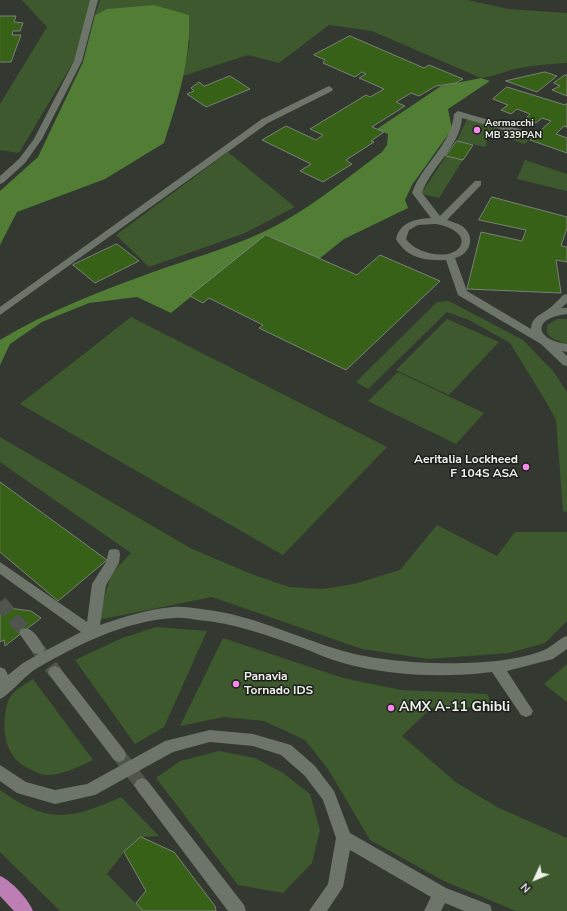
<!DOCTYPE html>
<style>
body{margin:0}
#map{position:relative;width:567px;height:911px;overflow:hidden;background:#333930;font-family:"Nunito Sans",sans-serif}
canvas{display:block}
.north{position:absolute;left:515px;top:859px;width:40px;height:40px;-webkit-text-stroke:3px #1d1f1b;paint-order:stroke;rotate:226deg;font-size:11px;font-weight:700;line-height:16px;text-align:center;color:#eef2ec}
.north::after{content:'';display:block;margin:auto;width:14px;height:18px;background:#eef2ec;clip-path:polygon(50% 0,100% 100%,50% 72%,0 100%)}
</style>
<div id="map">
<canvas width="567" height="911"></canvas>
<div class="north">N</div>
</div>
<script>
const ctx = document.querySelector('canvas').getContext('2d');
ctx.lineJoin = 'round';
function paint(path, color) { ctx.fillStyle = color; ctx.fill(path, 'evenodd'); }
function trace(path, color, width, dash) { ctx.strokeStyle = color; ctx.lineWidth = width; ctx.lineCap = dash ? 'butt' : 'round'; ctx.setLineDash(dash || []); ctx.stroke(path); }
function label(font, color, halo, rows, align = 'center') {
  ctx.font = font + ' "Nunito Sans",sans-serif'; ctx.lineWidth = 3; ctx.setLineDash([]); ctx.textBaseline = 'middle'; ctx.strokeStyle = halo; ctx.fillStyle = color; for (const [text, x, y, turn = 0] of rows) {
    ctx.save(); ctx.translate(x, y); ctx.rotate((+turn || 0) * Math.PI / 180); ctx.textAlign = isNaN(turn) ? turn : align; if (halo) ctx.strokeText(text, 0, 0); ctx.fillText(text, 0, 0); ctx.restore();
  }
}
paint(new Path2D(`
 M22,0H91L75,59L19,153L0,150V104L47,27Z
 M100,0H467L509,9L567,13V63C551,64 536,65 520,68C506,70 495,77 481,78L372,31L329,25L279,63L248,55L183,76L190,41L95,15Z
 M467,119L530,140L524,144L497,134L487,135L486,147L457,141Z
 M228,152L295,207L245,233L149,267L116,235Z
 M446,156L463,160L439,198L421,194Z
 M525,160L567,174V191L517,179Z
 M449,301L523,340L553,371L567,392V512L563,511L556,420L545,400L510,343L469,320L447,312L368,389L356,382L437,302Z
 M131,317L387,447L283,555L20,404Z
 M447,319L499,342L449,395L396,370Z
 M557,319H567V344L553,339L547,333V325Z
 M398,372L484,413L456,444L368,401Z
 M0,437L192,549L254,575L289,587L323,589L354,584L400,570L437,525L497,556L515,532H567V621L545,643L509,653L428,659L362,649L212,597L98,620L111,574L131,553L0,462Z
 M156,627L207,631L164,727L135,744L75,660L122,638Z
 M223,638L343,678L401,690L487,694L493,707L431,708L402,736L457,783L499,808L567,838V911H516L444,881L370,840L328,769L305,740L264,721L224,717L180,726Z
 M567,664V702L544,684Z
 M33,679L93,760C78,767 61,776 44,775C40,774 36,772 32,770C4,760 0,727 8,701C12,691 24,685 33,679Z
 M219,751L255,758L283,773L310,794L320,830L312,863L283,893L238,885L156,778L180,761Z
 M0,790C48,824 70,820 121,797L159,836L141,837L124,852L107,874L143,911H60L0,852Z`), '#3d592d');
paint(new Path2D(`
 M154,5L189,15C191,61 178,99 164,143L105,179L17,212L0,245V191L38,157L83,62L95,15L107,9Z
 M481,78L490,81L448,109L452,129L412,185L405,200L408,208L344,239L319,259L266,235L171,313L137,297L89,303L42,322L10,344L0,365V340C48,311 101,291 153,272C189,259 226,249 261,233C305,213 344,180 382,152L387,145L388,134L377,129L441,86Z`), '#517d35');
const building = new Path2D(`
 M0,16H16L14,22L23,23L20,31H13L12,35H21L11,62H0Z
 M350,36L424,68L429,65L463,79L456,83L436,86L419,96L411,93L396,102L405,106L372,127L384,132L371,141L374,142L346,160L352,164L323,182L300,171L311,164L262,140L286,126L316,140L323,135L310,129L366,95L370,97L384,89L359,78L366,74L362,72L355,77L323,63L325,60L314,55Z
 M545,72L557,76L537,92L506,81Z
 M565,75H567V96L552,90L560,86L554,83Z
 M230,76L250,89L206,107L187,94L194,91L191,88L199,82L204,86Z
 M507,87L565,105L567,103V127L564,126L556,134L567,138V153L530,140L551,121L542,118L536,123L525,119L530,114L517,109L511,114L501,110L508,105L493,99Z
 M457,141L473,145L463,160L446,156Z
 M492,197L567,217V228L561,246L567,247V262L556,260L561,293L467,289L481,232L522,241L526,230L479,220Z
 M266,235L357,275L380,255L440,281L346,370L259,328L263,325L209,298L203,303L190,296Z
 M117,244L139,261L95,283L73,265Z
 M0,482L107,560L58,601L0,552Z
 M9,608L31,611L41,618L5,646L4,640L0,642V615Z
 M141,837L174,852L215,906L216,911H143L136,903L146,891L124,852Z`);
paint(building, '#366116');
trace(building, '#7a8177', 1);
trace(new Path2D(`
 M0,602L26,633
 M38,649L55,672
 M119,755L142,785`), '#4f554c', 14, [14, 7]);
paint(new Path2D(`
 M90,0H98L82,61L42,139L25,163L3,183L0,184V176L19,159L34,139L74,61Z
 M329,86L333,89L332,91L268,123L0,315V307L262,119Z
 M458,111L537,134L538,136L534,139L462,118C460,147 431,166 422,193L440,216L475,181H481V185L447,220C452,222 457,223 462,226C476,236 471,254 455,258L467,291L531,329C532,317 539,316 547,310C553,306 558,300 563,295L567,294V303L561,308H567V314C531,318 535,340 567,344V352L562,351L567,356V366L563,365L541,344L458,295L446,260C425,261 407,258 396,239C400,222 415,219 431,218L412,193C422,164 451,146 454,114ZM434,224C444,224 470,234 459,248C448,261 415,253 406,239L409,230L418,225Z
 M114,549L119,550L120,554L119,563L106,585L100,625C124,617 148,609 173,607C182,606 192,608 201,609C251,614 295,637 343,651C391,665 497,670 544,650C552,647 558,639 567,636V649L553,659L507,671L533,711L531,715L526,717L521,715L492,672C443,678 390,676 343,663C328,659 314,652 300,647C267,635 234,623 198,620C191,619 182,617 174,618C124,621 77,645 34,670C24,677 8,696 0,699V667L5,669L8,675L23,663L39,654L33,653L19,633L21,629C32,625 40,640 45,649L43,652L81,632L0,574V562L87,622L92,584L106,562L109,550Z
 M55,666L60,668L124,750L126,755L124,760L119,762L114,760L50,676L48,672L50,668Z
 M210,730L253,734L291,745L315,766L334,791L350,833L446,888L490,905L492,911H464L445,903L441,911H424L431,897L350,850L343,887L327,911H309L328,884L336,838L323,800L305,776L281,755L253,746L210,742L173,752L95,795L55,804L17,793L0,781V765L26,782L55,790L87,784L165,741Z
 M142,778L147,780L244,905L246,911H228L137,790L134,785L137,780Z`), '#6d7469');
paint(new Path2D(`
 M0,876C12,881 28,899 33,911H14L0,896Z`), '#bc7eb5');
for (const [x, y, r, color] of [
 [477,130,4,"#f689ee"],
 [526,467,4,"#f689ee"],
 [236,684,4,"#f689ee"],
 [391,708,4,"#f689ee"]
]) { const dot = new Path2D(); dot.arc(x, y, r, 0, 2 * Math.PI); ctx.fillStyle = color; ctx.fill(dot); trace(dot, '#1d1f1b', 1.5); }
label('bold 10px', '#eef2ec', '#1d1f1b', [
 ["Aermacchi",485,124],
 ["MB 339PAN",485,136]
], 'left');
label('bold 12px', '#eef2ec', '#1d1f1b', [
 ["Aeritalia Lockheed",518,460],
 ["F 104S ASA",518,474],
 ["Panavia",244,677,"left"],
 ["Tornado IDS",244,691,"left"]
], 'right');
label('bold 14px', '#eef2ec', '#1d1f1b', [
 ["AMX A-11 Ghibli",399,708]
], 'left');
</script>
